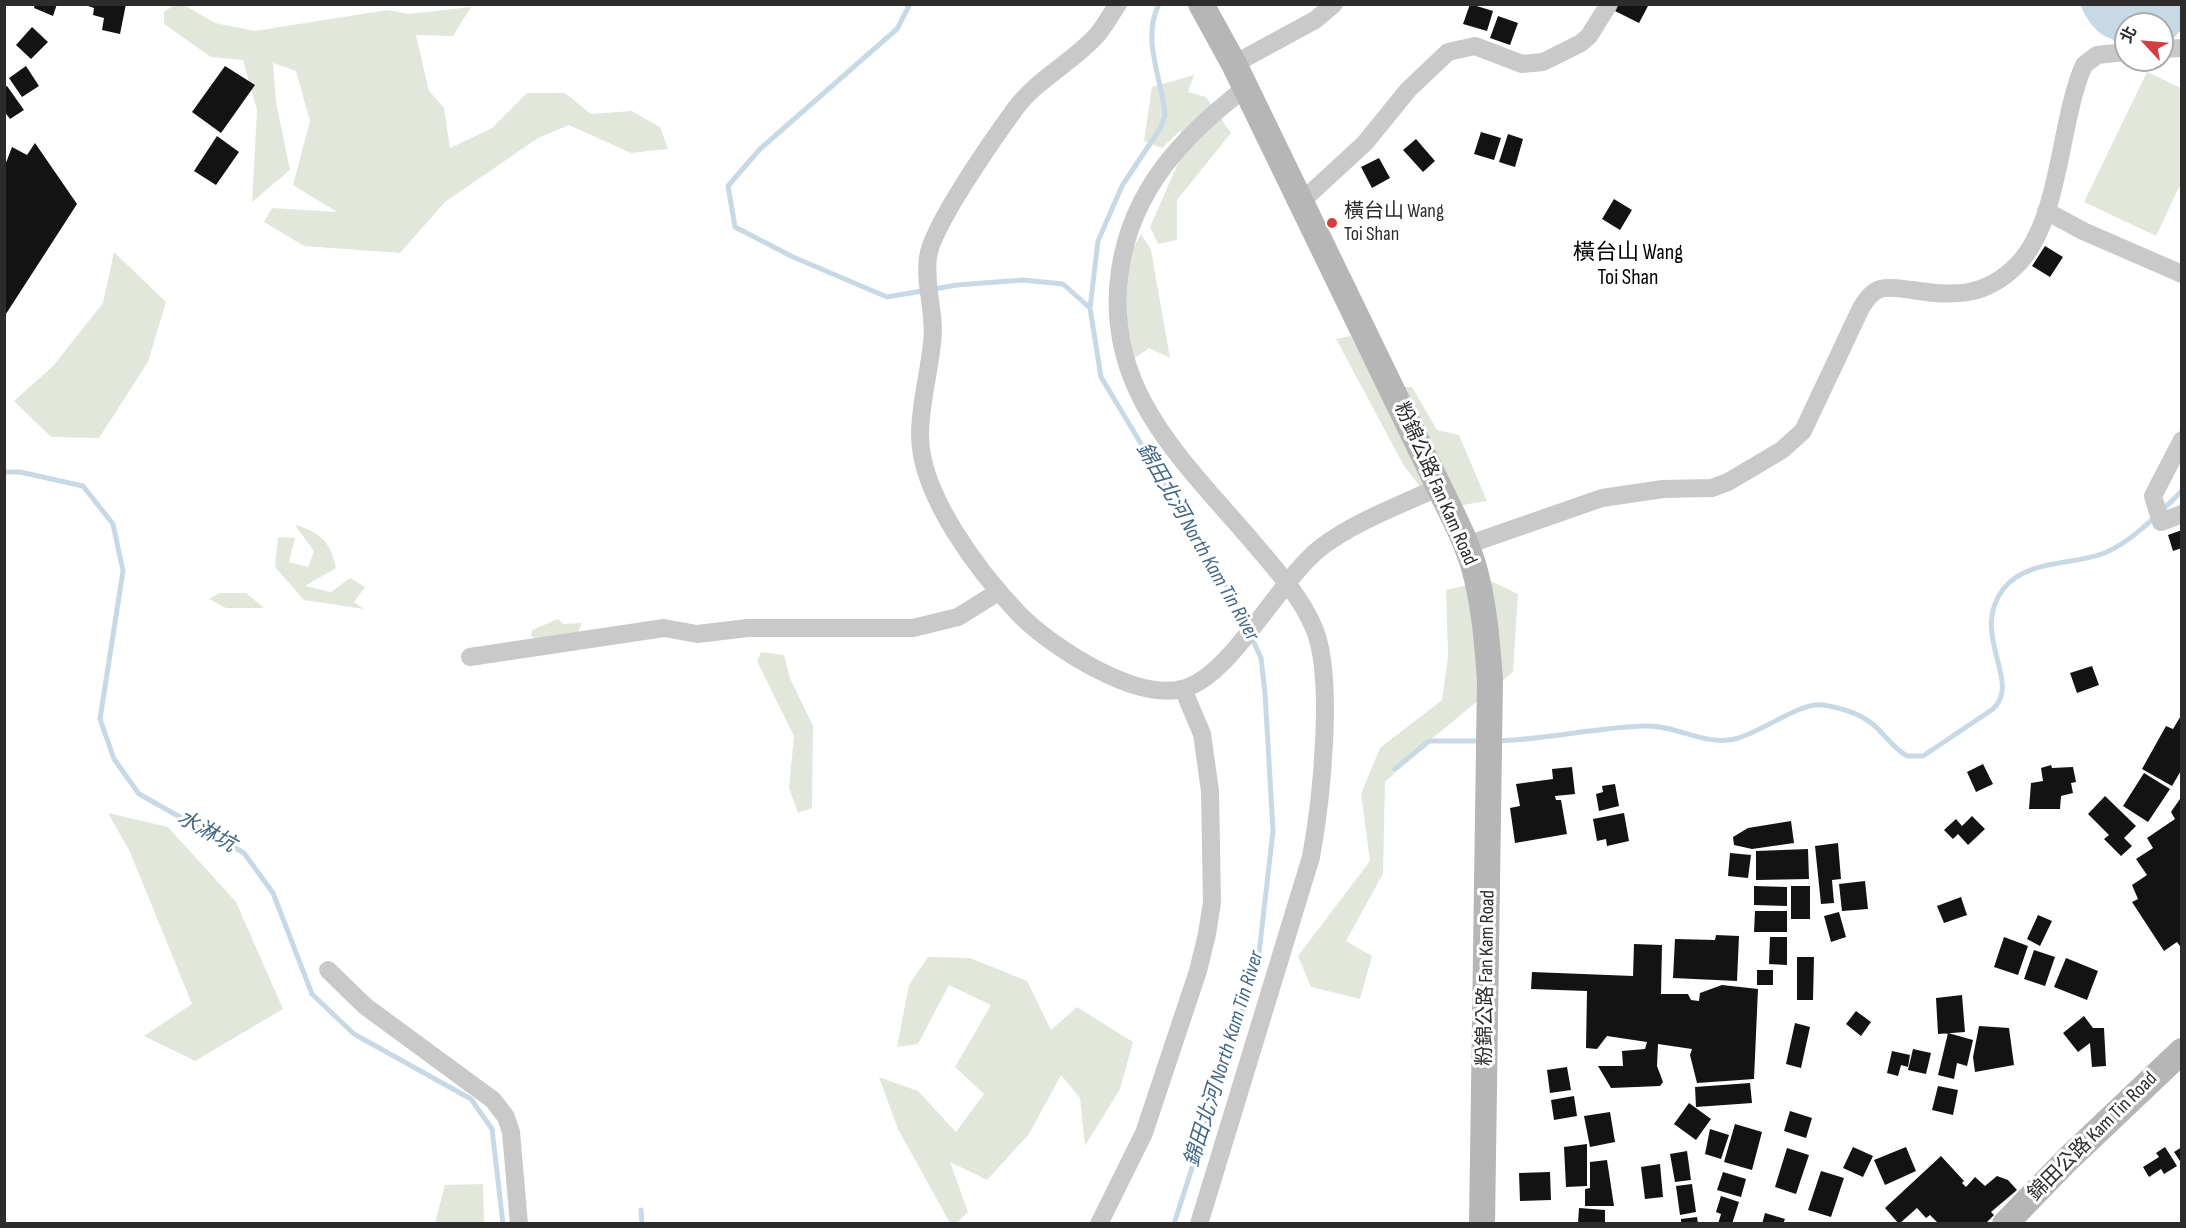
<!DOCTYPE html>
<meta charset="utf-8">
<style>
body{margin:0}
#map{position:relative;width:2186px;height:1228px;overflow:hidden;background:#fff;font-family:"Sofia Sans Condensed","Noto Sans TC",sans-serif}
canvas{display:block}
.frame{position:absolute;inset:0;border:6px solid #2c2c2c;pointer-events:none}
.north{position:absolute;left:2114px;top:12px;width:60px;height:60px;box-sizing:border-box;background:#fff;border:2px solid #ababab;border-radius:50%;rotate:296deg;font-size:16px;font-weight:700;line-height:24px;text-align:center;color:#2c2c2c}
.north::after{content:'';display:block;margin:auto;width:21px;height:27px;background:#d13f42;clip-path:polygon(50% 0,100% 100%,50% 72%,0 100%)}
</style>
<div id="map">
<canvas width="2186" height="1228"></canvas>
<div class="frame"></div>
<div class="north">北</div>
</div>
<script>
const ctx = document.querySelector('canvas').getContext('2d');
ctx.lineJoin = 'round';
function paint(path, color) { ctx.fillStyle = color; ctx.fill(path, 'evenodd'); }
function trace(path, color, width, dash) { ctx.strokeStyle = color; ctx.lineWidth = width; ctx.lineCap = dash ? 'butt' : 'round'; ctx.setLineDash(dash || []); ctx.stroke(path); }
function label(font, color, halo, rows, align = 'center') {
  ctx.font = font + ' "Sofia Sans Condensed","Noto Sans TC",sans-serif'; ctx.lineWidth = 6; ctx.setLineDash([]); ctx.textBaseline = 'middle'; ctx.strokeStyle = halo; ctx.fillStyle = color; for (const [text, x, y, turn = 0] of rows) {
    ctx.save(); ctx.translate(x, y); ctx.rotate((+turn || 0) * Math.PI / 180); ctx.textAlign = isNaN(turn) ? turn : align; if (halo) ctx.strokeText(text, 0, 0); ctx.fillText(text, 0, 0); ctx.restore();
  }
}
paint(new Path2D(`
 M174,5H184L215,23L255,31L387,10L409,14L471,7L453,36L416,35L429,91L444,108L450,148L492,128L527,93H565L591,114L632,111L660,127L668,149L631,153L569,125L538,138L445,202L400,253L304,246L264,222L272,208L337,212L293,185L310,121L296,71L273,63L276,102L290,170L252,202L257,110L243,60L211,57L164,24V12Z
 M2147,72L2181,88V183L2156,236L2084,202Z
 M1194,75L1188,92L1206,97L1231,133L1177,200V240L1158,244L1150,227L1179,161L1181,130L1162,148L1144,141L1152,87Z
 M1141,234L1151,250L1170,358L1149,348L1132,360L1127,322V258Z
 M114,252L166,302L148,362L99,438L51,437L14,401L53,366L103,303Z
 M1351,336L1377,387H1412L1437,430L1459,435L1487,501L1438,509L1404,466L1336,339Z
 M295,525C320,532 331,542 336,568L305,586L331,592L350,578L365,587L354,602L364,609L304,600L275,567L278,537L295,538L289,562L308,567L314,551Z
 M1489,580L1518,594L1513,672L1429,741L1385,782L1383,874L1346,941L1372,956L1360,999L1311,987L1298,956L1370,861L1361,794L1380,748L1442,700L1448,656L1446,590Z
 M219,593H246L264,608H226L209,599Z
 M558,619L563,624L582,623L577,634L549,645L531,636L532,630Z
 M761,652L784,655L790,678L813,726L812,808L798,813L789,788L794,736L757,661Z
 M108,813L168,827L236,902L283,1009L195,1061L144,1036L192,1004L130,852Z
 M928,957L970,958L1027,981L1051,1030L1077,1007L1133,1042L1120,1089L1085,1146L1080,1098L1061,1075L1029,1134L987,1180L950,1162L968,1212L957,1223H950L898,1129L879,1077L918,1091L956,1132L984,1094L955,1067L991,1005L949,985L918,1044L897,1047L909,985Z
 M483,1184L484,1223H435L445,1185Z`), '#e1e8db');
paint(new Path2D(`
 M2080,5H2181V30L2173,39L2162,41V24H2126V42C2101,40 2090,26 2080,5Z`), '#c8d9e6');
trace(new Path2D(`
 M910,4L897,29L760,149L728,186L735,227L793,257L887,297L957,285L1023,280L1063,284L1090,308
 M1159,4C1141,39 1162,78 1165,115L1161,127L1122,186L1098,241L1090,308L1101,377L1227,587L1247,628
 M4,472H20L83,486L113,524L123,571L100,719L114,759L139,794L244,853L273,893L312,994L354,1034L471,1099L492,1129L503,1224
 M1495,741C1546,740 1595,727 1646,726C1676,725 1704,746 1735,739C1761,733 1801,701 1823,705C1842,708 1864,715 1877,728C1887,738 1895,749 1907,756H1923L1993,709C2023,681 1968,634 2004,588C2029,558 2075,566 2107,552C2134,540 2160,512 2182,491
 M1395,769L1429,741H1483
 M641,1210L642,1224
 M1174,1224L1258,962L1273,831L1265,693L1261,658L1251,636`), '#c8d9e6', 5);
paint(new Path2D(`
 M35,4H57L53,16L34,8Z
 M82,4H126L120,34L102,30L104,18L93,15L94,8Z
 M1470,4L1493,11L1487,31L1463,24Z
 M1618,4H1646L1648,6L1639,23L1615,11Z
 M1498,16L1518,23L1510,45L1490,38Z
 M32,27L48,42L31,59L16,45Z
 M26,66L39,86L22,97L9,78Z
 M225,66L255,85L221,133L192,112Z
 M7,86L24,110L10,119L4,111V87Z
 M1481,132L1501,138L1494,160L1474,154Z
 M1508,134L1523,139L1515,167L1499,162Z
 M217,136L239,152L216,185L194,171Z
 M1416,139L1435,161L1423,172L1403,150Z
 M35,143L77,204L4,317V168L12,147L27,155Z
 M1379,158L1390,178L1372,188L1361,167Z
 M1614,199L1632,210L1620,230L1602,219Z
 M2045,246L2063,257L2050,277L2032,266Z
 M2182,530V548L2173,551L2168,535Z
 M2092,666L2099,685L2077,693L2070,673Z
 M2182,714V769L2172,786L2142,769L2166,726L2173,729Z
 M1983,764L1993,784L1976,792L1967,772Z
 M2051,765L2052,768L2073,767L2076,782L2071,783L2073,793L2061,796L2060,809H2029L2031,783L2043,781L2041,768Z
 M1572,767L1575,794L1555,796L1556,800H1561L1567,834L1515,843L1510,808L1520,806L1516,784L1553,779L1552,769Z
 M2144,773L2170,789L2148,822L2123,806Z
 M1615,784L1619,806L1599,811L1596,794L1603,792L1602,786Z
 M2105,796L2136,826L2124,838L2132,846L2121,856L2104,839L2109,835L2088,814Z
 M2182,796V949L2177,942L2164,951L2132,902L2138,899L2132,885L2147,875L2136,859L2153,848L2147,838L2175,819L2171,812Z
 M1624,813L1629,841L1607,846L1606,839L1597,841L1593,819Z
 M1972,816L1985,829L1968,845L1958,834L1953,839L1944,830L1956,819L1962,826Z
 M1791,821L1794,843L1752,849L1734,845L1733,837L1748,828Z
 M1838,843L1841,879L1832,880L1834,903L1821,904L1815,846Z
 M1808,849L1809,879L1756,880V851Z
 M1730,853L1751,855L1748,878L1728,876Z
 M1865,881L1868,909L1842,911L1839,884Z
 M1754,886L1787,887V906L1754,905Z
 M1791,886H1810V919H1791Z
 M1961,897L1967,915L1944,923L1937,906Z
 M1755,911H1787V932H1754Z
 M1839,912L1846,937L1831,942L1824,916Z
 M2038,915L2052,921L2040,946L2027,939Z
 M1716,935L1739,936L1737,981L1673,978L1675,939L1715,940Z
 M1770,937H1787V965L1769,964Z
 M2004,937L2028,946L2018,975L1994,967Z
 M1634,944L1662,945L1661,994H1688L1691,1000L1699,1001L1700,993L1722,985L1758,989L1754,1079L1697,1083L1690,1055L1692,1049L1658,1044L1657,1066L1663,1082L1660,1086L1611,1088L1598,1066H1623L1622,1051L1645,1049L1647,1042L1607,1036L1597,1049L1586,1048L1587,991L1531,989L1532,972L1633,976Z
 M2034,950L2055,957L2045,986L2024,979Z
 M1797,957H1814L1813,1000H1797Z
 M2066,958L2098,971L2087,1000L2054,987Z
 M1757,970H1773V985H1757Z
 M1962,995L1965,1032L1938,1034L1936,998Z
 M1856,1011L1871,1022L1861,1036L1846,1024Z
 M2084,1016L2093,1028H2104L2106,1066L2092,1067L2090,1043L2078,1052L2063,1033Z
 M1795,1023L1810,1027L1801,1068L1786,1064Z
 M1979,1026L2009,1028L2014,1065L1975,1072L1973,1057Z
 M1948,1033L1973,1040L1967,1066L1957,1063L1954,1079L1938,1075Z
 M1913,1049L1931,1053L1926,1074L1908,1070Z
 M1892,1051L1910,1055L1908,1067L1901,1065L1898,1076L1887,1073Z
 M1567,1067L1571,1090L1550,1093L1547,1070Z
 M1750,1083L1752,1103L1696,1107L1695,1087Z
 M1938,1086L1958,1090L1953,1115L1932,1110Z
 M1574,1096L1577,1116L1554,1120L1551,1100Z
 M1689,1103L1711,1119L1696,1140L1674,1124Z
 M1790,1111L1812,1118L1806,1138L1784,1131Z
 M1610,1112L1615,1142L1590,1147L1584,1116Z
 M1735,1124L1762,1132L1752,1170L1724,1162Z
 M1710,1129L1729,1135L1721,1159L1705,1154Z
 M1587,1144V1186L1566,1187L1564,1147Z
 M1853,1147L1873,1156L1863,1177L1843,1168Z
 M1906,1147L1916,1171L1885,1185L1874,1160Z
 M2165,1147L2177,1166L2164,1174L2161,1169L2149,1177L2143,1167L2159,1157L2156,1153Z
 M2182,1147V1164L2174,1152Z
 M1787,1148L1809,1155L1796,1194L1775,1187Z
 M1687,1151L1691,1180L1675,1182L1670,1154Z
 M1941,1156L1964,1181L1962,1183L1966,1187L1975,1177L1985,1186L1997,1176L2008,1180L2017,1190L1991,1212L1994,1215L1985,1224H1939L1930,1215L1926,1218L1917,1208L1899,1224L1885,1208Z
 M1607,1160L1614,1206H1585V1189L1590,1188V1162Z
 M1660,1164L1663,1197L1645,1199L1641,1167Z
 M1821,1171L1844,1178L1831,1217L1808,1210Z
 M1550,1172L1551,1200L1520,1201L1519,1173Z
 M1723,1172L1746,1179L1741,1197L1717,1190Z
 M1692,1184L1696,1212L1680,1215L1676,1186Z
 M1721,1196L1739,1202L1732,1224H1718L1721,1214L1716,1212Z
 M1579,1208L1605,1210V1224H1578Z
 M1765,1213L1785,1219L1783,1224H1762Z
 M1697,1217L1698,1224H1681V1219Z`), '#131313');
trace(new Path2D(`
 M1118,4C1111,14 1105,26 1097,35C1073,62 1036,80 1015,109C994,138 932,226 928,257C924,286 936,314 932,343C929,374 920,404 920,435C920,495 979,572 1019,614C1051,647 1135,701 1182,689C1230,678 1278,582 1319,549C1353,522 1399,506 1439,487
 M2162,49L2182,48
 M1234,64L1315,20L1334,4
 M1301,202L1365,143L1408,90L1448,52L1475,46L1522,64L1543,62L1581,43L1589,36L1609,4
 M2046,211L2083,231L2182,274
 M2182,440L2153,496L2161,522L2182,514
 M1467,545L1602,498L1663,489L1712,488L1728,482L1782,450L1803,431L1861,308C1866,300 1871,292 1880,289C1890,286 1902,289 1912,290C1954,297 1986,297 2018,264C2061,219 2059,121 2084,65L2097,55L2126,52
 M470,657L664,628L697,634L748,628H913L958,617L998,592
 M328,970L365,1006L493,1100L506,1117L511,1132L519,1224
 M1099,1224L1144,1133L1198,971L1207,934L1212,902L1210,791L1202,734L1183,689
 M1199,1224L1311,857C1321,803 1335,678 1314,628C1301,597 1278,572 1257,547C1185,462 1102,391 1120,270C1132,189 1183,136 1245,88`), '#c9c9c9', 18);
trace(new Path2D(`
 M1201,4L1234,64L1439,487C1451,512 1465,537 1473,564C1484,601 1487,641 1490,680L1482,1224
 M2005,1224L2066,1161L2182,1051`), '#b6b6b6', 26);
for (const [x, y, r, color] of [
 [1332,223,6,"#d13f42"]
]) { const dot = new Path2D(); dot.arc(x, y, r, 0, 2 * Math.PI); ctx.fillStyle = color; ctx.fill(dot); trace(dot, '#fff', 2); }
label('20px', '#2c2c2c', '#fff', [
 ["橫台山 Wang",1344,212],
 ["Toi Shan",1344,235]
], 'left');
label('20px', '#2c2c2c', '#fff', [
 ["粉錦公路 Fan Kam Road",1435,484,66],
 ["粉錦公路 Fan Kam Road",1487,978,-89],
 ["錦田公路 Kam Tin Road",2093,1137,-45]
]);
label('italic 21px', '#436784', '#fff', [
 ["錦田北河 North Kam Tin River",1197,542,60],
 ["水淋坑",206,832,29],
 ["錦田北河 North Kam Tin River",1225,1059,-73]
]);
label('22px', '#000', '#fff', [
 ["橫台山 Wang",1628,253],
 ["Toi Shan",1628,278]
]);
</script>
